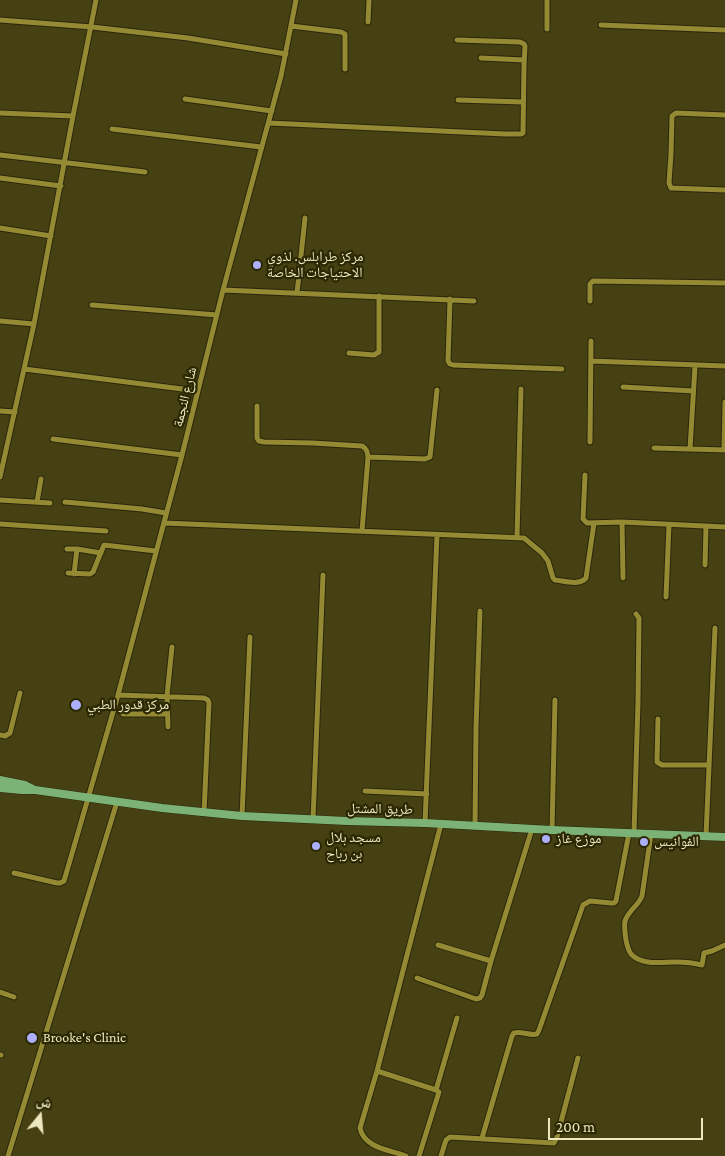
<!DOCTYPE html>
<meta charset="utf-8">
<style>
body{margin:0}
#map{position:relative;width:725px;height:1156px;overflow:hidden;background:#464112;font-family:"Crimson Pro","Noto Naskh Arabic",serif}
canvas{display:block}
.north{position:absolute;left:15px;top:1091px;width:50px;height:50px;-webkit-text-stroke:4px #2b2702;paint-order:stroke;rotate:17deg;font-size:14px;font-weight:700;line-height:20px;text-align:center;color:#ece8bf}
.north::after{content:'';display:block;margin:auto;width:18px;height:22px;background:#ece8bf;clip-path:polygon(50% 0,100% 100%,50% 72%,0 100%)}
.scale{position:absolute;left:548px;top:1118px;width:155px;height:22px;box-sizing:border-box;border:2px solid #ece8bf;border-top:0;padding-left:6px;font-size:15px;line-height:18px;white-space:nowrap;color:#ece8bf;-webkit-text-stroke:4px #2b2702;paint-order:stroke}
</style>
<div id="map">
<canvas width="725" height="1156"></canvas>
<div class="north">ش</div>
<div class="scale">200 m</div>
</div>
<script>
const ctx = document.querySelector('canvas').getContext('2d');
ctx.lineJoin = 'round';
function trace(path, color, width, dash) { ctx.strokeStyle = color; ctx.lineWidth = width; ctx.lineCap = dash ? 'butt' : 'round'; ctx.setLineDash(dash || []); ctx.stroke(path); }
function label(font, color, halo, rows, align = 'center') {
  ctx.font = font + ' "Crimson Pro","Noto Naskh Arabic",serif'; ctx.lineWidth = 4.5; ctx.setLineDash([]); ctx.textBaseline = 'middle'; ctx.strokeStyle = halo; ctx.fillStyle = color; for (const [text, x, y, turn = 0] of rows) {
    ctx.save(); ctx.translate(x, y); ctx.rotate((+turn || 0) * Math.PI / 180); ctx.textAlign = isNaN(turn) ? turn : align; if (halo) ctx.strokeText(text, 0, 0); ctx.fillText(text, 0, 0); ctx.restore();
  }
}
const street = new Path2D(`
 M0,20L92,27L188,38L286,54
 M368,22L369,0
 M601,25L725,30
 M291,26L341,32L345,34V69
 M547,29V0
 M481,58L524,60
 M185,99L272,111
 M458,100L523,102
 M0,113L73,116
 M725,115L676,113L672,116L671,154L669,183L671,188L725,190
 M269,123L505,134H521L523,133L524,66L525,46L524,44L520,42L457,40
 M112,129L261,147
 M0,155L145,172
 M0,178L61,186
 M0,228L51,236
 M223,290L474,301
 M297,293L305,218
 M450,299L448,361L450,364L453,365L562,369
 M590,301V284L593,281L725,283
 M92,305L217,315
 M0,321L34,324
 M349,353L374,355L379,352V296
 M591,361L725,366
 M24,369L198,391
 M623,387L693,391
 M257,406V438L259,441L264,442L312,443L362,446C367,449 367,451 368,457L362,531
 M0,411L15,412
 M53,439L182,455
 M590,442L591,341
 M654,448L725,450
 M690,449L695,366
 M724,450L725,402
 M368,457L425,459L430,457L437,390
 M585,475L583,519L587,523L622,522L725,527
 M0,477L34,324L73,116L96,0
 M0,500L50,503
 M37,502L41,479
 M65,502L142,509L166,513
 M622,522L623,578
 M164,523L524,538L542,553L548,561L553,578L555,580C565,581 579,586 586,578L594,523
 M0,524L106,531
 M517,537L521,389
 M67,549H77L74,574
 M77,549L101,553
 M705,565L706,526
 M68,573L90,574L93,572L104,545L156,551
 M666,597L669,525
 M118,695L204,698L208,700L209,703L204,813
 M123,714H167
 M658,719L657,762L662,765H709
 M168,727L167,696L172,647
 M0,735L5,736L10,733L20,693
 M365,791L427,794
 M242,816L250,637
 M313,819L323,575
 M425,823L437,535
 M475,826L476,728L480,611
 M552,830L555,700
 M634,833L638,702L639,618L636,614
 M651,834L642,896C639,905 628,911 625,921C624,927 625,934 626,940C627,945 628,950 631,954C642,966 662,962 676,962C685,962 694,963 702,965L704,953L712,951L725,945
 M706,836L715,628
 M14,873L57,883H60L64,881L118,695L182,455L223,290L281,76L296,0
 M438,945L491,961
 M417,978L476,999L480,998L482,995L491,961L532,829
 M0,992L14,997
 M0,1055H1
 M377,1071L436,1090
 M482,1138L512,1036L514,1033C522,1031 530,1036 537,1034L539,1030L583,905L590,901L611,903H614L616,901L629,833
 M8,1156L117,802
 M406,1156C390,1150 364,1148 360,1128L377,1071L441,824
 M419,1156L439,1092L436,1090L457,1018
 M441,1156L446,1140L450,1137L554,1143L557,1137L578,1058`);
const primary = new Path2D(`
 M0,780L25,785L33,789
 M0,788L22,790H35L162,808L242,816L347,821L425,823L552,830L725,837`);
trace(street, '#2a270c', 7);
trace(primary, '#2a270c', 9);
trace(street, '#948a33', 5);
trace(primary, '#7cb275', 8);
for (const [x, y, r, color] of [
 [257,265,5,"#adaffb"],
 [76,705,6,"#adaffb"],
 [546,839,5,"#adaffb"],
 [644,842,5,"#adaffb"],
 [316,846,5,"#adaffb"],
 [32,1038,6,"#adaffb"]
]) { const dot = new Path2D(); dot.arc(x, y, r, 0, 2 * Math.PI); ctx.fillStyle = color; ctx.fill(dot); trace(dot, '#2b2702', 2); }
label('14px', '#ece8bf', '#2b2702', [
 ["مركز طرابلس. لذوي",267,257],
 ["الاحتياجات الخاصة",267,273],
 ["مركز قدور الطبي",87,705],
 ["مسجد بلال",326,838],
 ["بن رباح",326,854],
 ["موزع غاز",556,839],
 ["الفوانيس",654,842],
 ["Brooke's Clinic",43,1038]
], 'left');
label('14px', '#ece8bf', '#2b2702', [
 ["شارع النجمة",185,397,-76],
 ["طريق المشتل",380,809,1]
]);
</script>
